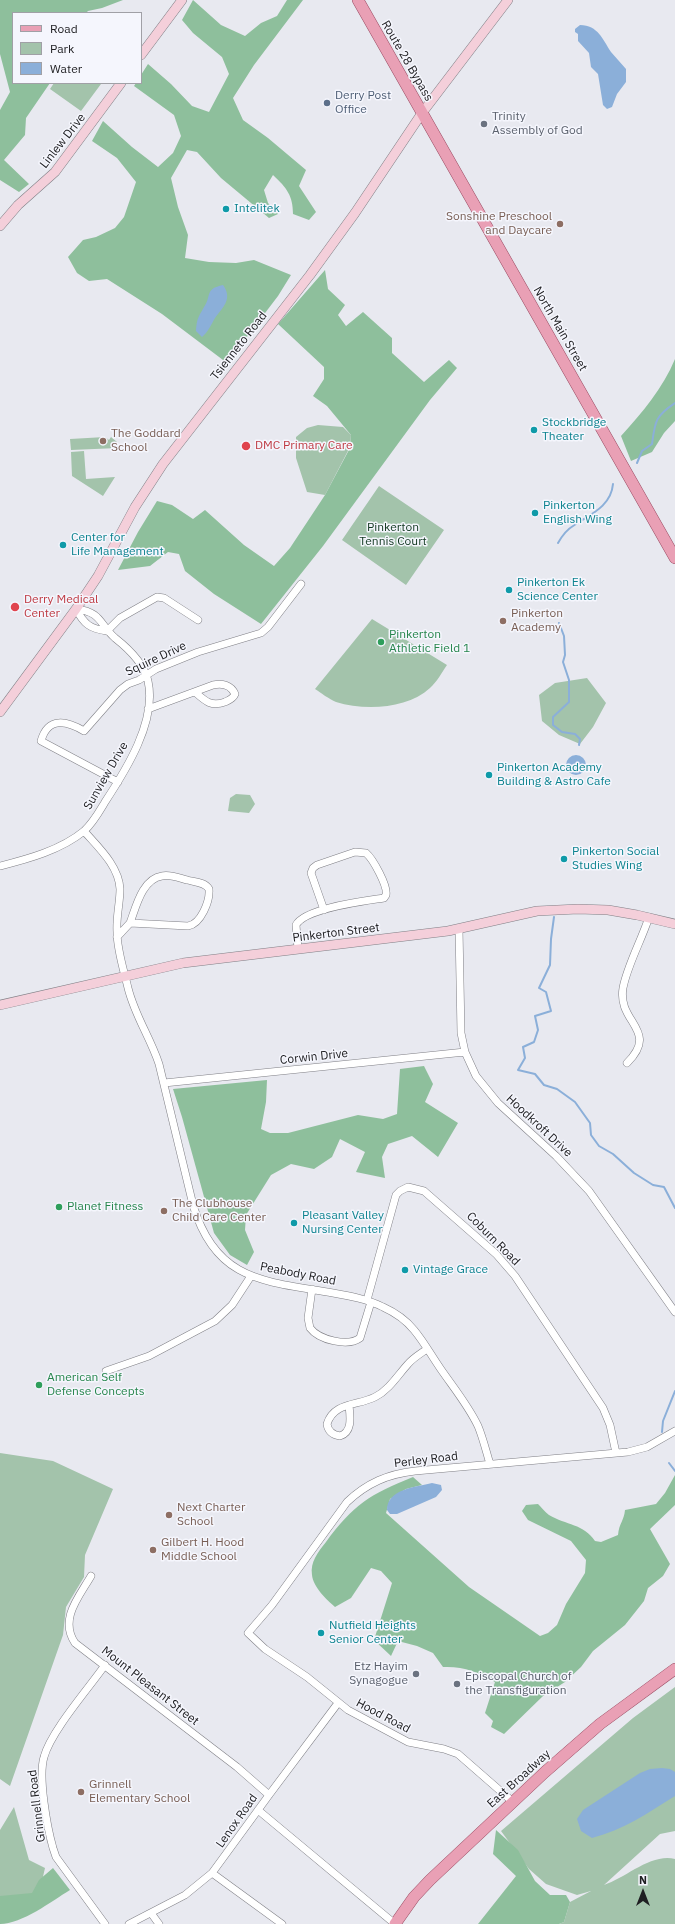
<!DOCTYPE html>
<style>
body{margin:0}
#map{position:relative;width:675px;height:1924px;overflow:hidden;background:#e8e9f0;font-family:"IBM Plex Sans",sans-serif}
canvas{display:block}
.legend{position:absolute;left:12px;top:12px;width:130px;height:72px;box-sizing:border-box;background:#f5f6fd;border:1px solid #a0a0a6;margin:0;padding:5px 7px;list-style:none;font-size:12px;color:#202023}
.legend li{display:flex;align-items:center;gap:8px;height:20px}
.legend b{width:20px;border:1px solid #a0a0a6}
.north{position:absolute;left:623px;top:1872px;width:40px;height:40px;-webkit-text-stroke:3px #f5f6fd;paint-order:stroke;rotate:0deg;font-size:11px;font-weight:700;line-height:16px;text-align:center;color:#202023}
.north::after{content:'';display:block;margin:auto;width:14px;height:18px;background:#202023;clip-path:polygon(50% 0,100% 100%,50% 72%,0 100%)}
</style>
<div id="map">
<canvas width="675" height="1924"></canvas>
<ul class="legend">
<li><b style="height:5px;background:#e9a0b5"></b>Road</li>
<li><b style="height:11px;background:#a3c3ab"></b>Park</li>
<li><b style="height:11px;background:#8bafd9"></b>Water</li>
</ul>
<div class="north">N</div>
</div>
<script>
const ctx = document.querySelector('canvas').getContext('2d');
ctx.lineJoin = 'round';
function paint(path, color) { ctx.fillStyle = color; ctx.fill(path, 'evenodd'); }
function trace(path, color, width, dash) { ctx.strokeStyle = color; ctx.lineWidth = width; ctx.lineCap = dash ? 'butt' : 'round'; ctx.setLineDash(dash || []); ctx.stroke(path); }
function label(font, color, halo, rows, align = 'center') {
  ctx.font = font + ' "IBM Plex Sans",sans-serif'; ctx.lineWidth = 3; ctx.setLineDash([]); ctx.textBaseline = 'middle'; ctx.strokeStyle = halo; ctx.fillStyle = color; for (const [text, x, y, turn = 0] of rows) {
    ctx.save(); ctx.translate(x, y); ctx.rotate((+turn || 0) * Math.PI / 180); ctx.textAlign = isNaN(turn) ? turn : align; if (halo) ctx.strokeText(text, 0, 0); ctx.fillText(text, 0, 0); ctx.restore();
  }
}
paint(new Path2D(`
 M54,83H99L101,84L81,111L50,89Z
 M318,425L343,427L351,435L350,447L325,495L307,492L296,458V437L307,428Z
 M105,437L109,440L111,437L117,442L118,448L71,450L70,439Z
 M84,451L86,479L115,477L103,496L72,476L71,452Z
 M379,486L444,530L406,585L342,540Z
 M372,619L447,665C442,672 437,682 430,688C407,709 365,711 336,702C329,699 321,693 315,689Z
 M587,678L606,703L593,727L580,744L559,735L542,721L539,695L555,683Z
 M236,794L250,795L255,804L249,813L228,811L230,798Z
 M0,1453L53,1461L113,1489L85,1555L84,1577L66,1607L63,1635L10,1786L0,1779Z
 M675,1687V1831L660,1834L604,1885C626,1878 651,1853 675,1859V1924H559L564,1922L570,1902L591,1891L577,1895L546,1884L529,1869L501,1831L633,1718Z
 M14,1807L29,1860L45,1868L39,1894L0,1902V1830Z`), '#a3c3ab');
paint(new Path2D(`
 M0,0H123L102,8L88,11L86,13H13V83H50L26,118L25,135L4,160L29,184L19,192L0,180V110L10,92L0,54Z
 M193,0L221,25L245,36L261,23L277,16L287,0H303L254,65L233,98L243,120L268,138L306,170L299,186L316,212L309,220L293,214C293,196 287,188 273,175L264,190L268,203L278,214L269,218L221,178L197,152L187,150L171,178L178,207L188,235L185,258L209,262L236,263L254,260L291,275L278,296L227,363L162,314L107,279L89,281L77,273L68,257L83,240L96,237L115,228L124,217L136,182L117,158L92,141L103,121L132,147L158,167L173,153L181,136L174,115L134,86L136,83H141V75L148,64L171,84L192,106L209,112L229,74L222,57L193,33L182,20Z
 M325,270L328,289L345,305L338,315L346,326L363,312L392,338V353L424,382L449,360L457,368L430,400L323,546L261,624L214,594L185,571L179,554L168,552L150,566L118,570L138,532L157,501L172,505L193,519L205,510L244,545L274,566L290,548L325,495L350,448L351,435L327,406L313,396L324,379V367L278,324Z
 M675,359V421L664,433L652,452L631,461L621,436C642,413 663,388 675,359Z
 M424,1066L433,1084L425,1102L458,1123L438,1157L412,1136L388,1144L382,1157L385,1178L356,1172L365,1152L340,1139L332,1157L314,1169L291,1164L271,1175L246,1215L245,1230L254,1252L247,1265L230,1255L214,1233L182,1117L173,1089L267,1080L266,1102L261,1129L270,1133H288L358,1115L383,1119L397,1114L400,1069Z
 M675,1475V1505L650,1529L670,1564L663,1576L648,1588L644,1601L625,1625L593,1651L581,1667L565,1682L543,1696L504,1734L491,1727L493,1721L485,1713L495,1682C478,1672 463,1666 443,1667L433,1653L417,1646L398,1641L391,1656L374,1640L392,1583L381,1571L371,1568L351,1598L335,1607C327,1600 313,1587 312,1575C310,1562 318,1552 326,1542C353,1505 370,1494 413,1477L422,1485L406,1489L390,1499L386,1513L469,1587L540,1636L548,1633L557,1625L566,1604L585,1573L586,1560L571,1541L528,1520L522,1511L526,1505L538,1504C541,1507 545,1512 549,1515C566,1525 584,1524 595,1541L601,1542L618,1535C619,1523 624,1521 625,1510L656,1504L665,1493Z
 M496,1830L518,1850L535,1881L550,1895H566L570,1902L564,1922L559,1924H478L516,1876L493,1854Z
 M53,1868L70,1890C52,1901 22,1924 0,1924V1896L32,1893L39,1880Z`), '#8ebf9c');
paint(new Path2D(`
 M580,25C598,25 603,40 611,52C616,58 621,63 626,69V82L617,94L612,107L607,109L603,105L598,74L591,67L589,53L578,41V34L575,32V29Z
 M223,285C233,299 223,307 215,318C211,325 208,332 202,337L196,331C197,318 198,318 204,307C212,296 204,289 223,285Z
 M566 765a10 10 0 1 1 20 0a10 10 0 1 1-20 0Z
 M432,1483L441,1485L442,1490L436,1497L397,1514H390L387,1510C387,1489 416,1487 432,1483Z
 M662,1768L670,1769L675,1772V1796C648,1813 623,1830 592,1838L581,1831L577,1819L583,1810L640,1773L650,1769Z`), '#8bafd9');
trace(new Path2D(`
 M637,463L642,451L652,444C655,422 655,416 675,403
 M558,543C562,536 566,530 573,526C589,515 611,507 613,484
 M559,623L564,636L565,655L563,662L569,680V702L553,717V725L562,732L575,734L580,739L579,745
 M554,917L551,939L550,965L539,988L546,992L551,1011L535,1016L538,1030L534,1042L523,1047L525,1058L518,1070L535,1074L544,1085L557,1089L575,1102L590,1123L591,1135L599,1146L613,1154L634,1173L653,1185L664,1187L675,1208
 M662,1432L663,1421L675,1391
 M669,1463L675,1471`), '#8bafd9', 2);
const street = new Path2D(`
 M76,609C84,624 90,629 107,631
 M107,631L120,618L157,597L164,598L198,620
 M148,709L213,685C222,683 231,685 235,694C233,699 229,700 225,702C211,707 205,701 195,692
 M118,782L41,741C48,716 67,721 84,731L120,690L128,684L139,680L156,669L198,652L261,633L268,627L301,584
 M84,831C98,847 119,866 120,889C120,903 116,917 117,932C117,950 124,971 128,988C135,1016 150,1037 159,1064L193,1205C216,1282 265,1281 333,1293C350,1296 367,1299 383,1307C394,1312 406,1320 414,1330C424,1342 431,1355 440,1368C453,1387 468,1405 478,1426C483,1438 486,1451 490,1464
 M0,866C28,859 61,850 84,831C93,823 99,812 105,802C126,770 157,721 148,681C144,663 129,649 115,638C99,624 102,612 76,609
 M459,929L461,1033L465,1052L476,1076L498,1103L556,1156L589,1191L675,1312
 M117,937L130,923L188,926C201,924 210,901 209,889C205,882 194,882 187,880C179,878 170,874 162,876C142,879 136,907 130,923
 M298,949L296,925C305,908 365,901 384,898L386,895C388,886 373,859 366,853L355,852L317,865L313,868L311,873L324,910
 M627,1063C660,1030 617,1023 623,988C627,966 642,939 649,917
 M164,1083L465,1052
 M312,1289L308,1318L310,1328C319,1340 348,1347 360,1338L371,1302
 M367,1300L396,1195L400,1191L408,1187L424,1191L496,1254L515,1276L603,1408L610,1425L616,1453
 M106,1371L149,1356L215,1321L232,1305L251,1276
 M349,1405C350,1416 353,1432 340,1436C333,1435 328,1431 327,1424C334,1402 357,1406 375,1397C389,1390 398,1375 408,1364C413,1358 420,1354 427,1349
 M91,1576C79,1597 59,1619 75,1643L237,1767L269,1795
 M513,1802L458,1754L444,1749L408,1742L348,1710L307,1677L265,1649L248,1633L272,1605L347,1502C367,1483 388,1474 415,1471L628,1452L647,1447L675,1431
 M258,1810L395,1924
 M212,1873L282,1924
 M151,1913L159,1924
 M105,1924L56,1857L53,1848C47,1827 38,1777 44,1757C51,1731 89,1688 105,1665
 M129,1924L185,1895L212,1873L269,1795L338,1703`);
const secondary = new Path2D(`
 M141,55L182,0
 M0,226L18,205L55,172L121,83
 M0,712L76,609L98,576L135,507L163,464L310,275L355,213L422,113L508,0
 M0,1005L183,963L448,931L537,911L578,909L608,910L637,915L675,924`);
const primary = new Path2D(`
 M358,0L675,558
 M395,1924L414,1897L430,1880L545,1772L600,1724L675,1669`);
trace(street, '#7f7f85', 8);
trace(secondary, '#7f7f85', 10);
trace(primary, '#994a61', 12);
trace(street, '#fff', 7);
trace(secondary, '#f4cfda', 9);
trace(primary, '#e9a0b5', 11);
for (const [x, y, r, color] of [
 [327,103,4,"#5c6f8a"],
 [484,124,4,"#6b7280"],
 [226,209,4,"#0f9aa8"],
 [560,224,4,"#8d6e63"],
 [534,430,4,"#0f9aa8"],
 [103,441,4,"#8d6e63"],
 [246,446,5,"#e0444e"],
 [535,513,4,"#0f9aa8"],
 [63,545,4,"#0f9aa8"],
 [509,590,4,"#0f9aa8"],
 [15,607,5,"#e0444e"],
 [503,621,4,"#8d6e63"],
 [381,642,4,"#2e9e5b"],
 [489,775,4,"#0f9aa8"],
 [564,859,4,"#0f9aa8"],
 [59,1207,4,"#2e9e5b"],
 [164,1211,4,"#8d6e63"],
 [294,1223,4,"#0f9aa8"],
 [405,1270,4,"#0f9aa8"],
 [39,1385,4,"#2e9e5b"],
 [169,1515,4,"#8d6e63"],
 [153,1550,4,"#8d6e63"],
 [321,1633,4,"#0f9aa8"],
 [416,1674,4,"#6b7280"],
 [457,1684,4,"#6b7280"],
 [81,1792,4,"#8d6e63"]
]) { const dot = new Path2D(); dot.arc(x, y, r, 0, 2 * Math.PI); ctx.fillStyle = color; ctx.fill(dot); trace(dot, '#f5f6fd', 1.5); }
label('12px', '#202023', '#f5f6fd', [
 ["Route 28 Bypass",407,61,60],
 ["Linlew Drive",63,141,-52],
 ["North Main Street",560,329,60],
 ["Tsienneto Road",239,346,-52],
 ["Squire Drive",156,659,-25],
 ["Sunview Drive",106,776,-60],
 ["Pinkerton Street",336,933,-7],
 ["Corwin Drive",314,1057,-6],
 ["Hoodkroft Drive",539,1126,43],
 ["Coburn Road",493,1239,45],
 ["Peabody Road",298,1274,11],
 ["Perley Road",426,1460,-7],
 ["Mount Pleasant Street",150,1686,38],
 ["Hood Road",383,1716,28],
 ["East Broadway",519,1779,-42],
 ["Grinnell Road",37,1806,-97],
 ["Lenox Road",237,1821,-55]
]);
label('12px', '#4e5e75', '#f5f6fd', [
 ["Derry Post",335,96],
 ["Office",335,110]
], 'left');
label('12px', '#5b616d', '#f5f6fd', [
 ["Trinity",492,117],
 ["Assembly of God",492,131],
 ["Etz Hayim",408,1667,"right"],
 ["Synagogue",408,1681,"right"],
 ["Episcopal Church of",465,1677],
 ["the Transfiguration",465,1691]
], 'left');
label('12px', '#0d838f', '#f5f6fd', [
 ["Intelitek",234,209],
 ["Stockbridge",542,423],
 ["Theater",542,437],
 ["Pinkerton",543,506],
 ["English Wing",543,520],
 ["Center for",71,538],
 ["Life Management",71,552],
 ["Pinkerton Ek",517,583],
 ["Science Center",517,597],
 ["Pinkerton Academy",497,768],
 ["Building & Astro Cafe",497,782],
 ["Pinkerton Social",572,852],
 ["Studies Wing",572,866],
 ["Pleasant Valley",302,1216],
 ["Nursing Center",302,1230],
 ["Vintage Grace",413,1270],
 ["Nutfield Heights",329,1626],
 ["Senior Center",329,1640]
], 'left');
label('12px', '#785e54', '#f5f6fd', [
 ["Sonshine Preschool",552,217,"right"],
 ["and Daycare",552,231,"right"],
 ["The Goddard",111,434],
 ["School",111,448],
 ["Pinkerton",511,614],
 ["Academy",511,628],
 ["The Clubhouse",172,1204],
 ["Child Care Center",172,1218],
 ["Next Charter",177,1508],
 ["School",177,1522],
 ["Gilbert H. Hood",161,1543],
 ["Middle School",161,1557],
 ["Grinnell",89,1785],
 ["Elementary School",89,1799]
], 'left');
label('12px', '#be3a42', '#f5f6fd', [
 ["DMC Primary Care",255,446],
 ["Derry Medical",24,600],
 ["Center",24,614]
], 'left');
label('12px', '#0f361e', '#f5f6fd', [
 ["Pinkerton",393,528],
 ["Tennis Court",393,542]
]);
label('12px', '#27864d', '#f5f6fd', [
 ["Pinkerton",389,635],
 ["Athletic Field 1",389,649],
 ["Planet Fitness",67,1207],
 ["American Self",47,1378],
 ["Defense Concepts",47,1392]
], 'left');
</script>
